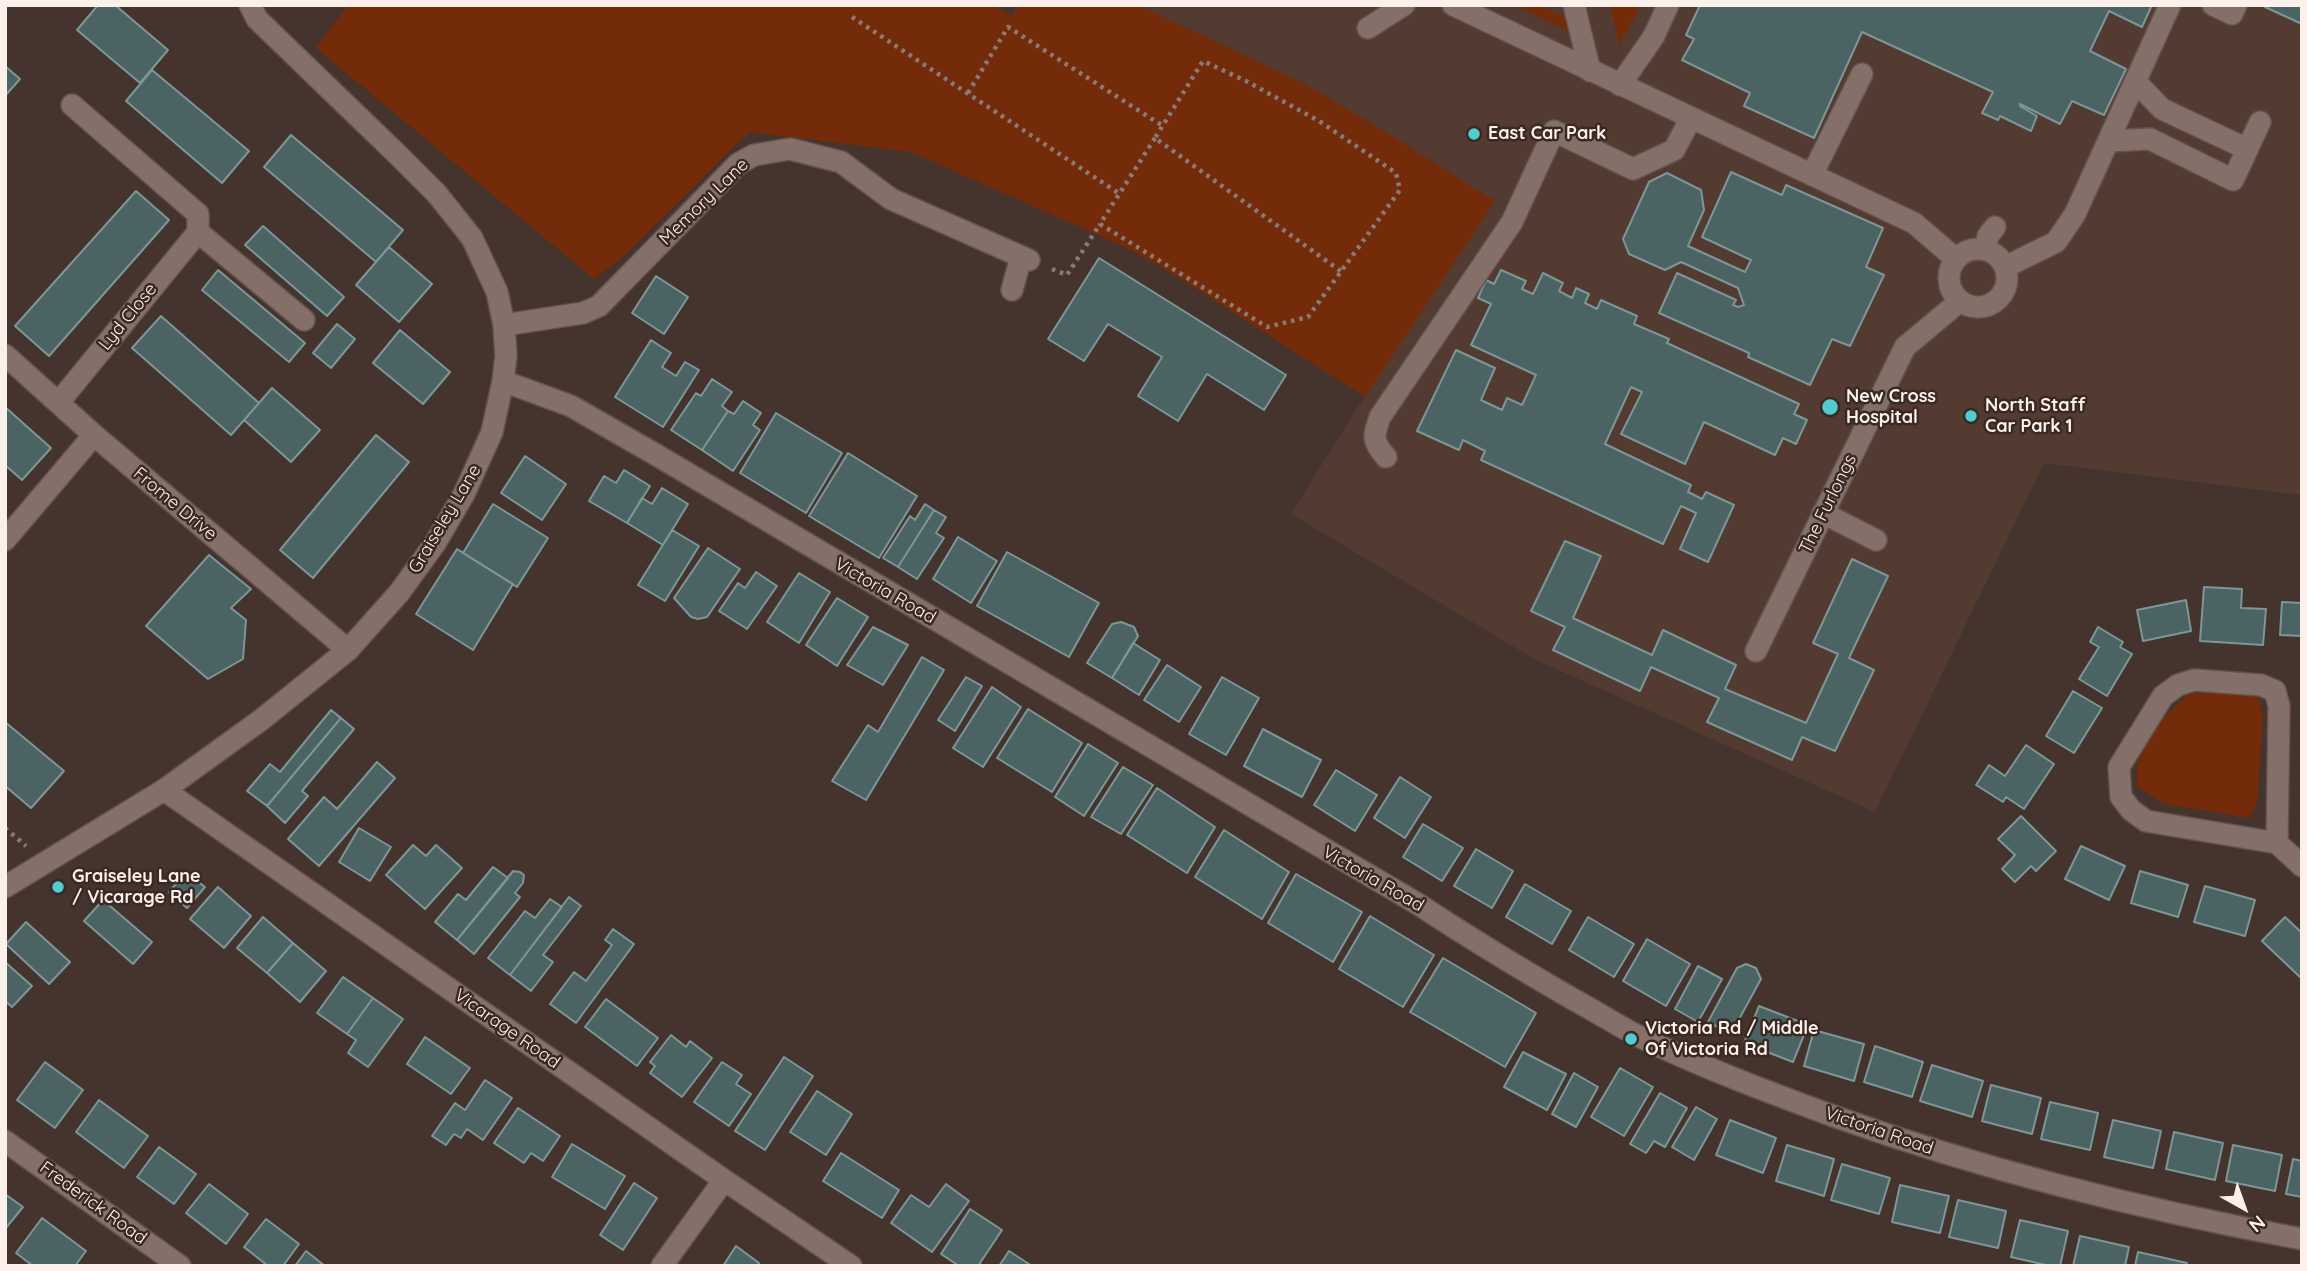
<!DOCTYPE html>
<style>
body{margin:0}
#map{position:relative;width:2307px;height:1271px;overflow:hidden;background:#45332d;font-family:Quicksand,sans-serif}
canvas{display:block}
.frame{position:absolute;inset:0;border:7px solid #fcf0eb;pointer-events:none}
.north{position:absolute;left:2209px;top:1173px;width:70px;height:70px;-webkit-text-stroke:5px #3a2923;paint-order:stroke;rotate:140deg;font-size:19px;font-weight:700;line-height:28px;text-align:center;color:#fcf0eb}
.north::after{content:'';display:block;margin:auto;width:24px;height:32px;background:#fcf0eb;clip-path:polygon(50% 0,100% 100%,50% 72%,0 100%)}
</style>
<div id="map">
<canvas width="2307" height="1271"></canvas>
<div class="frame"></div>
<div class="north">N</div>
</div>
<script>
const ctx = document.querySelector('canvas').getContext('2d');
ctx.lineJoin = 'round';
function paint(path, color) { ctx.fillStyle = color; ctx.fill(path, 'evenodd'); }
function trace(path, color, width, dash) { ctx.strokeStyle = color; ctx.lineWidth = width; ctx.lineCap = dash ? 'butt' : 'round'; ctx.setLineDash(dash || []); ctx.stroke(path); }
function label(font, color, halo, rows, align = 'center') {
  ctx.font = font + ' Quicksand,sans-serif'; ctx.lineWidth = 5; ctx.setLineDash([]); ctx.textBaseline = 'middle'; ctx.strokeStyle = halo; ctx.fillStyle = color; for (const [text, x, y, turn = 0] of rows) {
    ctx.save(); ctx.translate(x, y); ctx.rotate((+turn || 0) * Math.PI / 180); ctx.textAlign = isNaN(turn) ? turn : align; if (halo) ctx.strokeText(text, 0, 0); ctx.fillText(text, 0, 0); ctx.restore();
  }
}
paint(new Path2D(`
 M1138,5H2302V495L2044,463L1875,812L1536,660L1291,514L1352,416L1494,201L1373,124L1303,83Z`), '#533b31');
paint(new Path2D(`
 M348,5H994L1012,16L1018,5H1138L1303,83L1373,124L1495,201L1365,397L1179,278L1127,248L911,152L749,132L623,257L594,279L316,48Z
 M1514,5H1539L1572,21L1567,31Z
 M1610,5H1635L1640,8L1619,45Z
 M2215,691L2259,698L2263,718L2257,805L2249,818L2165,804L2137,787V763L2153,730L2187,695Z`), '#732b0a');
const building = new Path2D(`
 M98,5H115L168,50L140,83L77,30Z
 M1700,5H2152L2142,27L2109,11L2090,51L2126,69L2104,115L2072,101L2060,124L2020,104V106L2037,116L2031,131L2000,116L1998,120L1982,113L1993,92L1862,32L1814,138L1744,106L1750,93L1682,60L1694,39L1686,35Z
 M2266,5H2302V24L2265,7Z
 M5,66L20,79L5,96Z
 M152,70L249,151L222,183L126,101Z
 M291,135L403,230L376,262L264,167Z
 M1731,172L1782,195L1786,185L1883,228L1866,267L1884,275L1850,346L1832,339L1810,385L1748,357L1749,353L1659,313L1677,273L1736,300L1733,305L1738,307L1744,305L1738,288L1681,262L1665,270L1629,254L1623,239L1649,182L1667,173L1701,190L1704,210L1688,246L1745,272L1751,260L1702,237Z
 M136,191L169,220L49,356L15,326Z
 M263,226L344,297L327,316L245,245Z
 M389,247L432,284L399,322L356,285Z
 M1099,258L1286,375L1264,410L1207,374L1178,421L1138,396L1162,357L1108,324L1084,361L1048,339Z
 M218,270L305,343L289,362L202,290Z
 M1501,270L1526,281L1522,289L1533,294L1543,273L1563,283L1559,291L1572,298L1576,288L1589,294L1585,303L1597,309L1601,300L1637,316L1634,324L1669,339L1667,343L1799,404L1794,414L1807,420L1796,444L1783,438L1775,455L1704,422L1685,464L1621,434L1642,392L1631,387L1605,444L1691,485L1688,492L1702,499L1706,492L1734,505L1708,562L1680,549L1696,513L1681,506L1663,544L1481,460L1485,451L1463,440L1459,450L1417,431L1456,350L1495,368L1481,400L1502,410L1507,398L1522,405L1536,375L1471,345L1491,304L1478,298L1486,280L1494,284Z
 M656,276L688,297L664,334L632,313Z
 M161,316L259,403L231,435L132,348Z
 M337,324L355,339L331,368L313,353Z
 M400,330L450,372L423,404L373,363Z
 M651,340L671,353L662,367L676,376L685,362L699,370L663,427L615,397Z
 M712,379L732,392L722,406L728,411L702,450L671,430L696,393L701,396Z
 M272,388L320,430L291,462L244,420Z
 M743,401L761,413L753,425L760,430L733,471L702,450L728,411L734,414Z
 M5,407L51,448L22,480L5,465Z
 M776,413L842,453L806,513L740,473Z
 M376,435L409,462L313,578L280,550Z
 M848,453L917,496L879,558L809,516Z
 M525,456L566,484L542,520L501,493Z
 M624,470L650,486L627,523L589,501L604,476L616,483Z
 M662,488L688,504L663,545L627,523L642,498L652,504Z
 M493,504L548,538L517,587L463,553Z
 M925,504L934,510L898,567L883,558L910,516L915,520Z
 M934,510L946,517L936,533L944,538L917,579L898,567Z
 M672,530L699,546L665,601L638,585Z
 M958,537L997,561L971,603L933,579Z
 M1565,541L1601,556L1573,618L1652,655L1663,630L1736,665L1725,689L1806,723L1838,654L1813,643L1852,559L1888,576L1849,658L1874,670L1835,751L1802,737L1792,760L1707,722L1719,698L1651,667L1640,691L1553,650L1565,627L1531,611Z
 M708,548L740,569L707,617L698,619L691,617L674,598Z
 M457,549L513,584L473,650L416,614Z
 M1007,552L1099,603L1069,657L977,606Z
 M209,555L251,589L231,608L246,620L243,659L208,679L146,626Z
 M756,572L777,586L747,629L719,611L738,583L745,588Z
 M799,573L830,592L799,643L767,622Z
 M2204,587L2242,589L2241,608L2266,609L2263,645L2200,641Z
 M837,598L868,617L837,666L806,645Z
 M2186,600L2191,631L2143,641L2137,610Z
 M2282,602L2302,603V636L2280,635Z
 M1121,622L1134,627L1138,636L1112,678L1087,663L1112,624Z
 M873,627L908,645L883,685L847,665Z
 M2098,627L2123,642L2120,647L2132,654L2107,696L2079,679L2099,647L2090,642Z
 M1133,643L1160,660L1139,695L1112,678Z
 M922,657L944,670L866,800L832,781L868,725L878,732Z
 M1167,665L1201,687L1179,722L1144,700Z
 M966,677L982,686L955,731L938,720Z
 M1222,677L1259,698L1226,755L1189,734Z
 M992,687L1021,707L983,767L953,748Z
 M2073,691L2102,708L2074,753L2046,736Z
 M1028,709L1082,743L1052,792L997,758Z
 M331,710L341,718L267,806L247,791L270,764L280,772Z
 M341,718L354,729L302,791L308,796L285,823L267,806Z
 M5,722L64,771L31,808L5,786Z
 M1263,729L1321,760L1302,797L1244,766Z
 M1088,744L1118,763L1084,816L1055,797Z
 M2026,745L2054,764L2024,809L2006,797L2003,802L1976,785L1989,765L2005,776Z
 M377,762L395,778L319,866L288,839L324,797L337,809Z
 M1123,767L1153,785L1121,834L1091,817Z
 M1336,770L1377,795L1355,831L1314,805Z
 M1400,777L1431,797L1405,838L1374,818Z
 M1157,788L1215,827L1187,873L1127,835Z
 M2021,816L2056,851L2036,871L2031,866L2015,882L2002,869L2015,855L1998,839Z
 M1423,824L1463,848L1442,881L1403,857Z
 M359,828L391,847L370,881L339,862Z
 M1224,830L1289,872L1262,919L1195,877Z
 M413,845L426,856L436,845L462,868L425,909L386,875Z
 M2081,846L2125,866L2109,900L2065,879Z
 M1476,849L1513,871L1492,908L1454,886Z
 M493,867L508,878L457,940L435,922L458,894L466,900Z
 M513,871L520,872L524,875L523,883L515,893L520,897L474,954L457,940Z
 M2140,871L2188,885L2178,917L2131,903Z
 M186,872L205,887L187,908L169,892Z
 M1296,874L1362,912L1333,962L1268,923Z
 M1525,884L1571,911L1552,944L1506,917Z
 M2205,886L2255,900L2245,936L2194,922Z
 M218,887L251,916L224,948L190,919Z
 M569,897L581,906L543,955L553,962L531,991L510,975Z
 M550,899L562,907L510,975L488,958L525,911L535,918Z
 M103,900L152,942L133,964L84,921Z
 M1370,916L1434,955L1403,1007L1339,969Z
 M263,917L293,943L267,973L237,948Z
 M1588,917L1634,944L1614,977L1569,950Z
 M2285,917L2302,933L2301,978L2262,941Z
 M26,922L70,962L49,984L6,944Z
 M613,929L634,944L576,1023L550,1004L574,972L586,981L612,945L605,940Z
 M1647,939L1690,964L1666,1006L1623,981Z
 M293,943L326,971L300,1002L267,973Z
 M1443,958L1536,1013L1505,1067L1410,1012Z
 M5,962L32,986L12,1007L5,1001Z
 M1746,964L1756,968L1761,979L1731,1034L1708,1022L1737,968Z
 M1698,966L1722,979L1698,1022L1675,1009Z
 M343,977L373,998L347,1034L317,1013Z
 M373,998L403,1019L368,1067L348,1053L356,1040L347,1034Z
 M606,999L658,1038L637,1066L585,1027Z
 M1759,1006L1808,1025L1793,1062L1744,1043Z
 M1814,1030L1864,1044L1854,1081L1804,1066Z
 M671,1035L686,1047L690,1041L712,1058L682,1097L650,1073L655,1066L650,1062Z
 M425,1037L470,1068L451,1094L407,1064Z
 M1875,1046L1923,1062L1912,1097L1864,1082Z
 M1523,1052L1566,1074L1547,1110L1504,1087Z
 M784,1057L813,1076L765,1150L735,1131Z
 M45,1062L83,1090L55,1128L17,1100Z
 M722,1062L742,1075L736,1084L751,1094L729,1126L694,1102Z
 M1932,1065L1983,1081L1972,1117L1920,1101Z
 M1620,1068L1653,1087L1624,1136L1591,1117Z
 M1574,1073L1598,1087L1576,1127L1552,1114Z
 M485,1080L512,1098L483,1140L467,1129L461,1138L454,1134L446,1145L432,1136L455,1103L465,1110Z
 M1991,1085L2041,1098L2032,1134L1982,1121Z
 M817,1091L852,1114L826,1155L790,1132Z
 M1660,1093L1687,1108L1665,1147L1654,1141L1646,1153L1630,1144Z
 M99,1100L148,1136L124,1168L76,1132Z
 M2050,1102L2098,1113L2090,1150L2041,1139Z
 M1696,1107L1717,1119L1694,1160L1672,1147Z
 M518,1108L560,1136L543,1161L531,1153L524,1163L494,1143Z
 M1730,1120L1776,1138L1763,1173L1716,1155Z
 M2113,1120L2161,1131L2153,1168L2104,1157Z
 M2174,1132L2223,1143L2215,1180L2166,1169Z
 M572,1144L625,1176L605,1209L552,1177Z
 M1787,1145L1834,1159L1824,1196L1776,1181Z
 M2233,1145L2282,1155L2275,1191L2226,1181Z
 M159,1147L196,1174L174,1204L137,1177Z
 M841,1153L899,1190L882,1218L823,1181Z
 M2293,1159L2302,1161V1197L2286,1194Z
 M1842,1164L1890,1178L1879,1214L1831,1200Z
 M634,1183L657,1198L623,1250L600,1235Z
 M209,1184L248,1214L226,1244L186,1213Z
 M946,1184L969,1201L932,1252L891,1223L911,1195L929,1207Z
 M1900,1185L1949,1196L1940,1233L1892,1222Z
 M5,1194L23,1207L5,1229Z
 M1958,1200L2006,1211L1998,1248L1949,1237Z
 M970,1209L1002,1230L978,1266H959L941,1254Z
 M42,1218L86,1251L75,1266H33L16,1253Z
 M266,1219L299,1244L283,1266H268L244,1247Z
 M2020,1220L2068,1231L2060,1266H2050L2011,1257Z
 M2080,1236L2129,1247L2125,1266H2073Z
 M736,1246L759,1263L757,1266H723Z
 M306,1251L325,1266H295Z
 M1009,1251L1032,1266H999Z
 M2138,1252L2187,1263L2186,1266H2135Z`);
paint(building, '#4c6364');
trace(building, '#7d9697', 2);
const minor = new Path2D(`
 M1453,5L1914,223L1956,259
 M1574,5L1590,71
 M2213,5L2232,14L2236,5
 M1368,28L1404,5
 M2136,82L2162,109L2247,149
 M1620,85L1654,36L1668,5
 M2109,141L2150,139L2233,180L2260,122
 M1812,175L1862,74
 M198,232L304,320
 M1949 278a29 29 0 1 1 58 0a29 29 0 1 1-58 0Z
 M1985,250L1988,236L1995,227
 M2005,267L2056,242L2075,214L2170,5
 M1012,290L1021,257
 M504,325L583,313L599,306L738,164L754,155L790,149L841,162L891,199L1029,260
 M5,355L94,435L348,650
 M503,381L571,406L653,453L1418,904C1468,937 1519,968 1571,998C1593,1010 1614,1023 1636,1035C1701,1067 1768,1092 1836,1117C1988,1171 2144,1210 2302,1239
 M59,402L198,232V214L72,105
 M1386,457C1372,441 1373,437 1380,417L1512,222L1554,131L1633,169L1674,150L1691,118
 M1823,513L1876,540
 M5,540L94,435
 M1756,651L1905,347L1960,301
 M164,790L724,1180L851,1266
 M2277,843L2279,706L2275,691L2261,685L2194,680L2178,685L2163,696L2119,767L2121,797L2131,810L2146,821L2277,843L2302,866
 M5,887L164,790L261,720L348,650L399,593L436,542L464,494L492,432L503,381L506,356L504,325L497,292L472,238L437,194L397,154L257,19L250,5
 M5,1141L180,1266
 M662,1266L724,1180`);
trace(minor, '#61524d', 24);
trace(new Path2D(`
 M852,17L1120,194
 M968,93L1008,27L1163,126
 M1155,138L1100,224L1267,327L1308,317L1400,190L1396,173L1319,121L1246,81L1203,61L1155,138L1342,272
 M1052,269L1067,275L1100,224
 M5,828L26,846`), '#8b7b76', 4.5, [3.5, 5]);
trace(minor, '#847068', 21);
for (const [x, y, r, color] of [
 [1474,134,7,"#51ccd1"],
 [1830,407,9,"#51ccd1"],
 [1971,416,7,"#51ccd1"],
 [58,887,7,"#51ccd1"],
 [1631,1039,7,"#51ccd1"]
]) { const dot = new Path2D(); dot.arc(x, y, r, 0, 2 * Math.PI); ctx.fillStyle = color; ctx.fill(dot); trace(dot, '#3a2923', 2.5); }
label('bold 18px', '#fcf0eb', '#3a2923', [
 ["East Car Park",1488,134],
 ["New Cross",1846,397],
 ["Hospital",1846,418],
 ["North Staff",1985,406],
 ["Car Park 1",1985,427],
 ["Graiseley Lane",72,877],
 ["/ Vicarage Rd",72,898],
 ["Victoria Rd / Middle",1645,1029],
 ["Of Victoria Rd",1645,1050]
], 'left');
label('18px', '#fcf0eb', '#3a2923', [
 ["Memory Lane",704,202,-44],
 ["Lyd Close",128,317,-51],
 ["Frome Drive",175,504,40],
 ["The Furlongs",1828,504,-64],
 ["Graiseley Lane",445,519,-59],
 ["Victoria Road",885,591,30],
 ["Victoria Road",1373,879,30],
 ["Vicarage Road",507,1029,35],
 ["Victoria Road",1879,1131,19],
 ["Frederick Road",93,1203,36]
]);
</script>
